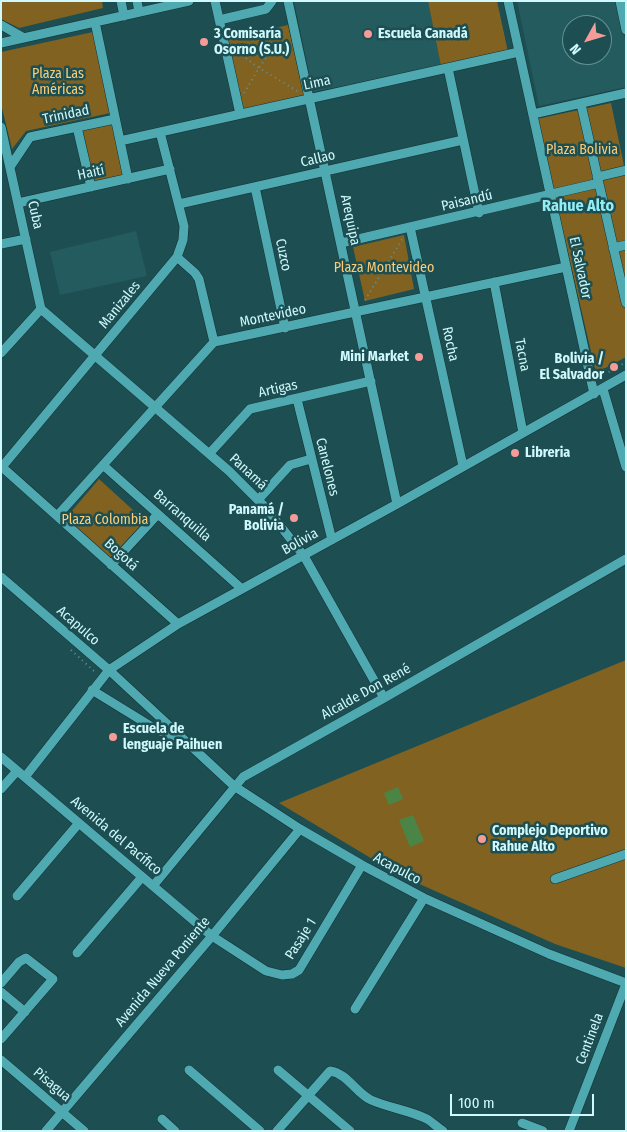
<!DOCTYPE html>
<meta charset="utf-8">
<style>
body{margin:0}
#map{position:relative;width:627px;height:1132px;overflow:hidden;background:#1d4e52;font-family:"Fira Sans Condensed",sans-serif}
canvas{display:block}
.frame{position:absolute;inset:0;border:2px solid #cff9fc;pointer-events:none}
.north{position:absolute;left:562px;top:15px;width:50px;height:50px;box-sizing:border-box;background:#1d4e52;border:1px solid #649296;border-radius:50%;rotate:231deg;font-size:14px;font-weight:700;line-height:20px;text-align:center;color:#cff9fc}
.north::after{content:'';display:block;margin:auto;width:18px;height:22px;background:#f59b98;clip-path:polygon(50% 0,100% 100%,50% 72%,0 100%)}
.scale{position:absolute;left:450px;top:1094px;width:144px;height:22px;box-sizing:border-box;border:2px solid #cff9fc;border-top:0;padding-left:6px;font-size:15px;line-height:18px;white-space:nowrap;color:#cff9fc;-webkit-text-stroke:4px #1d4e52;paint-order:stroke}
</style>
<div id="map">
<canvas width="627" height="1132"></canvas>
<div class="frame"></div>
<div class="north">N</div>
<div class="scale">100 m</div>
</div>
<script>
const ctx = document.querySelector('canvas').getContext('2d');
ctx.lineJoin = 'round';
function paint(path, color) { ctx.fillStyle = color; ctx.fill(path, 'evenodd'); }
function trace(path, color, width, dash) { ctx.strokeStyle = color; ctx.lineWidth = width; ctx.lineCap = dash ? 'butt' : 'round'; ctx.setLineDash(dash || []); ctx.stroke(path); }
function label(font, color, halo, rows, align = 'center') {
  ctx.font = font + ' "Fira Sans Condensed",sans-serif'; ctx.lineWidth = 5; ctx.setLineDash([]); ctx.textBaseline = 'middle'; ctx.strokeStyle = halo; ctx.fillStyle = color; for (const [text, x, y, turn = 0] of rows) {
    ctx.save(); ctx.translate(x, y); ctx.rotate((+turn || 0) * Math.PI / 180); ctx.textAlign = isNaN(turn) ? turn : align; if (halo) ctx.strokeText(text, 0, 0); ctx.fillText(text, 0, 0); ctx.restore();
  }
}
paint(new Path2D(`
 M294,1H428L441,66L313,92Z
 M517,1H616L626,44V87L539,106ZM572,25H602V55H572Z
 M136,231L147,276L60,295L50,252Z`), '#245b5f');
paint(new Path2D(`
 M102,1L103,8L19,28L1,19V2L3,1Z
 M428,1H497L508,52L441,66Z
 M288,25L304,96L242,110L226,39Z
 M93,32L110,113L26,131L12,149L1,104V52Z
 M611,103L626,175V357L596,373L537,119Z
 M113,123L125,176L94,183L80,130Z
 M404,235L414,289L365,301L353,247Z
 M99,479L145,521L109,559L65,519Z
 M626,660V968L555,944L399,875L279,803Z`), '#826221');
paint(new Path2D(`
 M398,787L403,799L389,805L384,793Z
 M413,815L424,841L410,847L399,820Z`), '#4b8545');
const minor = new Path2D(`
 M121,1L124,16
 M137,1L139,12
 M215,1L240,114
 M288,1L397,504
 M508,1L594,394
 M620,1L626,30
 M219,20L266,9L272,1
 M95,22L128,179
 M1,25L24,38
 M1,43L189,1
 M448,68L479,213
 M581,104L626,303
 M533,114L626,93
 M1,127L41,309
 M77,127L91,187
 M120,141L519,52
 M10,167L30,137L115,119
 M597,177L626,170
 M255,187L285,328
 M18,203L170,169
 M179,204L463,140
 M410,227L463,466
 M341,243L599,183
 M1,244L26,239
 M613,248L626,245
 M177,257L195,273L199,279L214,342
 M494,282L523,433
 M41,309L229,471L267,509L304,556L384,698
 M1,353L41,309
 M603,389L626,467
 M297,399L332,540
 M209,454L250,409L371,381
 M103,465L242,589
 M1,466L178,624
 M1,468L177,257L183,240L184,226L160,132
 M258,500L290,465L311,459
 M57,516L214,342L566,267
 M111,565L158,514
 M1,577L109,670L234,786L300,829L362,865L424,898L549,954L626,983
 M92,690L157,730L177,737
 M1,757L212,936L266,971L282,975L292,974L299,970L362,865
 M25,777L109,670L178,624L397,504L626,375
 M1,789L17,771
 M555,879L626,854
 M153,886L243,777L384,698L626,559
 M17,896L79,823
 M77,953L142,877
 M1,983L19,962L26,958L53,979L1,1039
 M1,992L25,1012
 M355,1009L424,898
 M1,1060L84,1131
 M189,1070L260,1131
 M278,1070L350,1131
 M162,1119L175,1131
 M522,1123L543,1131
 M46,1131L212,936L300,829
 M277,1131L330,1071C347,1073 356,1093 371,1100C389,1108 409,1110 427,1119C432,1122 437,1127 443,1131
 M569,1131L626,984`);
trace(minor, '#143133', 10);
trace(new Path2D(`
 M234,49L259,68L299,92
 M244,93L259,68L285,30
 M365,300L403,238
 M600,377L626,362
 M71,650L95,672`), '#649296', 2, [1, 4]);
trace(minor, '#4ea9b0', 9);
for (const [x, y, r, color] of [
 [368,34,5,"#f59b98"],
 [204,42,5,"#f59b98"],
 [419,357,5,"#f59b98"],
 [614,367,5,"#f59b98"],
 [515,453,5,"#f59b98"],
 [294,518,5,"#f59b98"],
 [113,737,5,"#f59b98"],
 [482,839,5,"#f59b98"]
]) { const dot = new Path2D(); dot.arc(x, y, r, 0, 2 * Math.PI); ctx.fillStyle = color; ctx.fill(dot); trace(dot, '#1d4e52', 2); }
label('bold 14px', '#cff9fc', '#1d4e52', [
 ["3 Comisaría",214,34],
 ["Osorno (S.U.)",214,50],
 ["Escuela Canadá",378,34],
 ["Mini Market",409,357,"right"],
 ["Bolivia /",604,359,"right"],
 ["El Salvador",604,375,"right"],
 ["Libreria",525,453],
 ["Panamá /",284,510,"right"],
 ["Bolivia",284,526,"right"],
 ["Escuela de",123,729],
 ["lenguaje Paihuen",123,745],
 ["Complejo Deportivo",492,831],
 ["Rahue Alto",492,847]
], 'left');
label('14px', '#facd78', '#1d4e52', [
 ["Plaza Las",58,74],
 ["Américas",58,90],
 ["Plaza Bolivia",582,150],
 ["Plaza Montevideo",384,268],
 ["Plaza Colombia",105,520]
]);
label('14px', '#cff9fc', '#1d4e52', [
 ["Lima",317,83,-12],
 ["Trinidad",66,115,-12],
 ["Callao",318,159,-13],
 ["Haití",91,173,-12],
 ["Paisandú",467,201,-13],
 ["Cuba",35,215,77],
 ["Arequipa",350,220,78],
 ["Cuzco",283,255,78],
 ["El Salvador",580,268,78],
 ["Manizales",120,305,-51],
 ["Montevideo",273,316,-12],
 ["Rocha",450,344,78],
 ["Tacna",522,355,79],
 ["Artigas",278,389,-12],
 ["Canelones",327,467,76],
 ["Panamá",248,472,43],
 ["Barranquilla",182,516,41],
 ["Bolivia",300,542,-29],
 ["Bogotá",121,555,42],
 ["Acapulco",78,626,41],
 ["Alcalde Don René",366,692,-29],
 ["Avenida del Pacífico",116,836,40],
 ["Acapulco",397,869,28],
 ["Pasaje 1",301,939,-58],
 ["Avenida Nueva Poniente",163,972,-50],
 ["Centinela",590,1039,-69],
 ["Pisagua",52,1085,40]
]);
label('bold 16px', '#93edf4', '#1d4e52', [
 ["Rahue Alto",578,207]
]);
</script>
